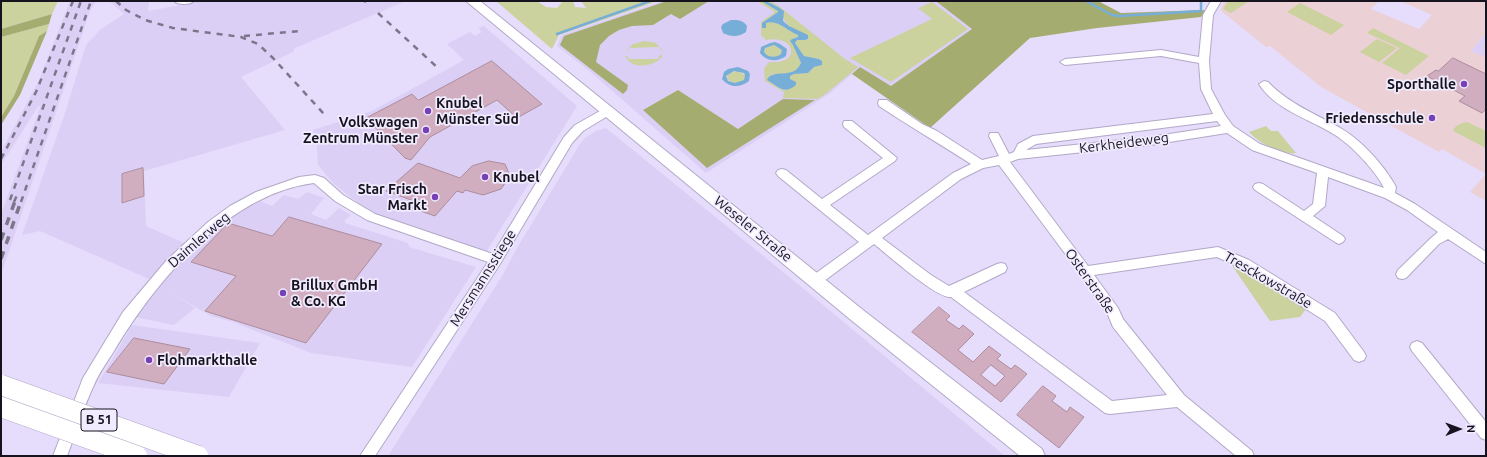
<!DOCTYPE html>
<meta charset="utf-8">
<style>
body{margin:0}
#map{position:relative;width:1487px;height:457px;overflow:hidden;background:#e6dcfc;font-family:Ubuntu,sans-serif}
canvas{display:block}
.frame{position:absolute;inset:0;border:2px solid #16131e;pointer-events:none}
.north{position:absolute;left:1439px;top:409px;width:40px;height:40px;-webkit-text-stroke:3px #f1ebff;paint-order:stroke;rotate:89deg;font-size:11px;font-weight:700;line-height:16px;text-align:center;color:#16131e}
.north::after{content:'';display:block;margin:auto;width:14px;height:18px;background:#16131e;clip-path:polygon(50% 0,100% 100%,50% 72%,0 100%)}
</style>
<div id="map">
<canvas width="1487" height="457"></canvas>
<div class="frame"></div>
<div class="north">N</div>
</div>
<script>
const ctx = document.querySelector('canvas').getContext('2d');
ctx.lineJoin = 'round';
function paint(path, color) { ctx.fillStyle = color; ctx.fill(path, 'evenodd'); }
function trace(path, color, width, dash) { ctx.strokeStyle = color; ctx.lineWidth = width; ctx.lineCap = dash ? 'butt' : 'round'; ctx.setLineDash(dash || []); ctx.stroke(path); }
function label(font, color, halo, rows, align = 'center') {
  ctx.font = font + ' Ubuntu,sans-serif'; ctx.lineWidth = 3.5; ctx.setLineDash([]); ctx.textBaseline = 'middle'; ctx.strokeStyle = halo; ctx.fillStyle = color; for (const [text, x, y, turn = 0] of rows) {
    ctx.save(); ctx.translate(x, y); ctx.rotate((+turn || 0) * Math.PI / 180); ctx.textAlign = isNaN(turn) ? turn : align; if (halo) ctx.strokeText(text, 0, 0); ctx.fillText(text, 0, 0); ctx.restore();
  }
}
paint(new Path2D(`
 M70,1H96L90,11L1,275V214L40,108L39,105L1,165V152L39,80Z
 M109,1H147L149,3L148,11L202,1H406L295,48L293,52L241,77L285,130L144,171L146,226L184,243L149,279L40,231L22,235L64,116L86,45L101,29L124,14Z
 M662,1H938L937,2L973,29L891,86L860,67L829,94L706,173L587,69L557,46L561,35ZM678,90L738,129L643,110Z
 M484,26L577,106L485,254L371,213L333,183L318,165L317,147L313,130L372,111L464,60L447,44L470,32L475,36L482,32L478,28Z
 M1486,33V58L1471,51Z
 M606,128L810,294L1005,456H388L502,276L517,248L580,144L585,138L596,131Z
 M307,192L324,198L311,214L326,220L339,208L351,215L345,220V223L408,243L409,247L476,267L412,367L311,353L233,322L211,316L171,293L195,308L174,325L135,317L158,286L180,261L225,220L260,201L272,206L284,195L298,199Z
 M132,325L260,343L229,397L98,383Z`), '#dccff6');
paint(new Path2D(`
 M1224,1H1379L1371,9L1419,29L1432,15L1400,1H1486V33L1471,51L1486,57V174L1442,149L1439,152L1321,87L1270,46L1266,47L1220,10Z
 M1486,174V201L1470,192Z`), '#ebd0d5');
paint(new Path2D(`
 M1,1H58L52,14L1,29Z
 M496,1H537L546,7L557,8L563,1H573L575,7L586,8L581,1H658L559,35L552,49Z
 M757,1H761L778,10V12L762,23C765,23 769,22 772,22C782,23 788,32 798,34V37L792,39L801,64C796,75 783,74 772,74L767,80L785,91L790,76L794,74L808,73L814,67L822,65V61L819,59L804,56L795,43L796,40H806L808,39L807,35C789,28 785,24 777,6L766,1H771L780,7L845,59L858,67L827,93L818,99L783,98L784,92L765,81L764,69L769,62C801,66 797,34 766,40L761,35V22L775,12Z
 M1228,1H1249L1231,13L1223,9Z
 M932,2L968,29L891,82L850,58L932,19L918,8Z
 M1300,3L1344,25L1331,35L1287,12Z
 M49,24L47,31L39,36L14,96L1,117V37Z
 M1373,28L1429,56L1406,75L1382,63L1400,48L1367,33Z
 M1377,39L1397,48L1379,62L1360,52Z
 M645,41L656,43L662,50L661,51L659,47L630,48L627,51H626L633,44Z
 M774,45L782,50L781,54C776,58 769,58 764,53L765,48Z
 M660,55H662V57C653,67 632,70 625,56H627L629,59H658Z
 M737,71L745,75L744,80C739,84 731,84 727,78L728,74Z
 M1467,122L1486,131V148L1453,131C1456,124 1460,124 1467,122Z
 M1266,126L1271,131H1278L1296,153C1281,155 1259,143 1249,132Z
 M1233,264L1242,268L1306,309L1300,317L1270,321L1233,267Z`), '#cbd29d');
paint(new Path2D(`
 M667,1H709L680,19L671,14L653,25L632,26L619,30L609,36L600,45L596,62L628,85L627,90L623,94L560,45L564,36Z
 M938,1H1098L1121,13L1206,10L1201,17L1097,28L1030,38L930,128L852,74L860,67L891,86L972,29L937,2Z
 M52,14L49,24L1,37V29Z
 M47,31L20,95L1,125V117L14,96L39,36Z
 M678,90L738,129L783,99L815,100L707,168L643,110Z`), '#a5ac6f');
paint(new Path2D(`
 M761,1C769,1 777,6 784,11L783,21L789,26L808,35V39L805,40H797L795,43L804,56L819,59L822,61V65L814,67L808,73L794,74L790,76V79L796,82V85C784,95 779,87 767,80C773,67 793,81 801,63L793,45L790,41L792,39L798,37V35C787,31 778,19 766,23V28H762V23L778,12V11Z
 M731,20C738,20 743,20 747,26L746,32C739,37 731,37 723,33L721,27L723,24Z
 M775,42L780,44L787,49L786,56C778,62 767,62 760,53L761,47L770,43ZM774,45L782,50L781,54C776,58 768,58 764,52L765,48Z
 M738,67L748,71L750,74L749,81C740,88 729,88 722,79L724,72L728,69ZM734,71L744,73L745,75L744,80L735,83L728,81L726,76Z`), '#77aed7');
trace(new Path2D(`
 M1086,1L1112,15L1119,16L1201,11V1
 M557,34L650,1`), '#77aed7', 2.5);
const building = new Path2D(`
 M1453,58L1486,74V109L1482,113L1459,101L1465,96L1427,76L1436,70L1438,71Z
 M492,61L542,104L517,118L497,100L430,137L411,160L405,158L366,118L412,94L418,100Z
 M489,161L505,164L510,176L501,189L483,195L465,190L463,193L457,191L435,216L409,207L414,201L386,191L418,163L460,178L472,166Z
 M143,168L144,196L122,203V174Z
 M289,217L382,244L306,343L205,311L236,276L191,262L228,223L272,236Z
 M939,307L950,316L946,320L959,329L963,325L974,334L958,350L973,362L989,346L1001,355L997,359L1011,369L1015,365L1027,374L1001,402L912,332ZM991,365L1005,376L995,386L981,375Z
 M134,338L190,349L164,384L107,372Z
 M1043,386L1056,396L1052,401L1067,412L1070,407L1084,417L1059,448L1017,415Z`);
paint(building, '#d0aebf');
trace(building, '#ad8d9d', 1);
const minor = new Path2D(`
 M174,1H194C190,5 178,5 174,1Z
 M1211,1H1221L1213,15L1209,61L1211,89L1225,115L1233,126L1260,144L1384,188C1376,171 1351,145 1335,135C1310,119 1275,110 1259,84L1264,81L1268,82C1289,104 1316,114 1342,129C1363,142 1384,165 1396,187L1395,193L1415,204L1486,252V264L1448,239L1439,244L1406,278L1402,279L1398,278L1396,274L1398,270L1431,238L1438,232L1407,210L1385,198L1328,177L1325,206L1313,216L1343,236L1345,239L1343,242L1339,244L1335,242L1255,190L1253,187L1255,184L1259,183L1263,184L1304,211L1313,204L1317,173L1252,150L1227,133L1150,145L1018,159L1010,162L1088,266L1218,247L1249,260L1335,313L1364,352L1366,356L1364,360L1359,362L1354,360L1325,321L1241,268L1217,257L1094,275L1118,308L1123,319L1184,395L1252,451L1254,456H1236L1177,407L1110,414L1105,413L951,297C937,299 887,254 874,244L820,284L816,285L812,284L810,280L812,276L859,242L778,176L776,173L778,170L782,169L786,170L822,199L883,158L844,127L843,124L844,121H852L897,158L895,161L830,205L868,235L953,173L971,164C940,144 909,126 879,106L878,103L879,100H887L922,124L937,131L982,160L999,156L989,136L990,133H998L1009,154L1014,152L1018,144L1033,136L1213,114L1201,89L1199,63L1161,56L1065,65L1060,62L1065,59L1161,50L1199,57L1203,15ZM1217,121L1221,126L1150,137L1026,150L1036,144ZM999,165L1081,275L1108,315L1113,327L1167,395L1112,401L964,292L1005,272L1007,268L1005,264L1001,263L997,264L949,286L931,275L882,238L961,179L983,168Z
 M607,107L611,108L612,111L611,114L583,131L572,143L500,264L375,456H360L488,262L367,220L335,201L314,183C228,194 156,281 114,351C107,362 99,373 94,385C83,408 76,433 67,456H53L83,378L123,312L166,261L208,222L230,206L256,192L299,177L315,175L324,178L343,195L375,214L493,254L564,137L575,125Z
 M1417,341L1422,343L1486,422V440L1481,438L1412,351L1410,347L1412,343Z`);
const major = new Path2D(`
 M466,1H480L863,310L1042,449L1045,456H1020L851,320Z`);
trace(minor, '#b2a8c7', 2);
trace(major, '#b2a8c7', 2);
paint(minor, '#fff');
paint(major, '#fff');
trace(new Path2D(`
 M116,1L126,10L145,20L173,28L241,37L258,44L273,58L324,114
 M364,1L366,2
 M378,13L438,68
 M244,36L300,31
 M1,159L36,92L73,1
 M10,200L81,1
 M14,202L17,195
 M21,202L91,1`), '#7c768b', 2.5, [6, 6]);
trace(new Path2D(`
 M1,240L15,201
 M1,259L21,201`), '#7c768b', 3.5, [8, 8]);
const highwayBridge = new Path2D(`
 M1,385L198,456
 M1,407L137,456`);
trace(highwayBridge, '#b2a8c7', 21, []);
trace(highwayBridge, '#fff', 20);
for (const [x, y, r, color] of [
 [1464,84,4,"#7740b6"],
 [428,111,4,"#7740b6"],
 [1432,118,4,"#7740b6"],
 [426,130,4,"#7740b6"],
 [485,177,4,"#7740b6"],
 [435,197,4,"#7740b6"],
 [283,293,4,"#7740b6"],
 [149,360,4,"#7740b6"]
]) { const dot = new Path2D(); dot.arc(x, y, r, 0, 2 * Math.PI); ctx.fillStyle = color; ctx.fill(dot); trace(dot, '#f1ebff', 1.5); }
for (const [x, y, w] of [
 [99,420,36]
]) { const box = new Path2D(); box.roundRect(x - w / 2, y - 11, w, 22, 3); ctx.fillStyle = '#f1ebff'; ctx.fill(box); trace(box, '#16131e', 1); }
label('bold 13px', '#16131e', null, [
 ["B 51",99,420]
]);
label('bold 14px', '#16131e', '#f1ebff', [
 ["Sporthalle",1456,84],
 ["Knubel",436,103,"left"],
 ["Münster Süd",436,119,"left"],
 ["Friedensschule",1424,118],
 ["Volkswagen",418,122],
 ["Zentrum Münster",418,138],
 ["Knubel",493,177,"left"],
 ["Star Frisch",427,189],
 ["Markt",427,205],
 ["Brillux GmbH",291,285,"left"],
 ["& Co. KG",291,301,"left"],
 ["Flohmarkthalle",157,360,"left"]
], 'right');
label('14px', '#16131e', '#f1ebff', [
 ["Kerkheideweg",1124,143,-7],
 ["Weseler Straße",753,229,39],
 ["Daimlerweg",199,240,-41],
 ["Mersmannsstiege",483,278,-58],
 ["Tresckowstraße",1268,280,30],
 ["Osterstraße",1090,281,55]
]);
</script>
